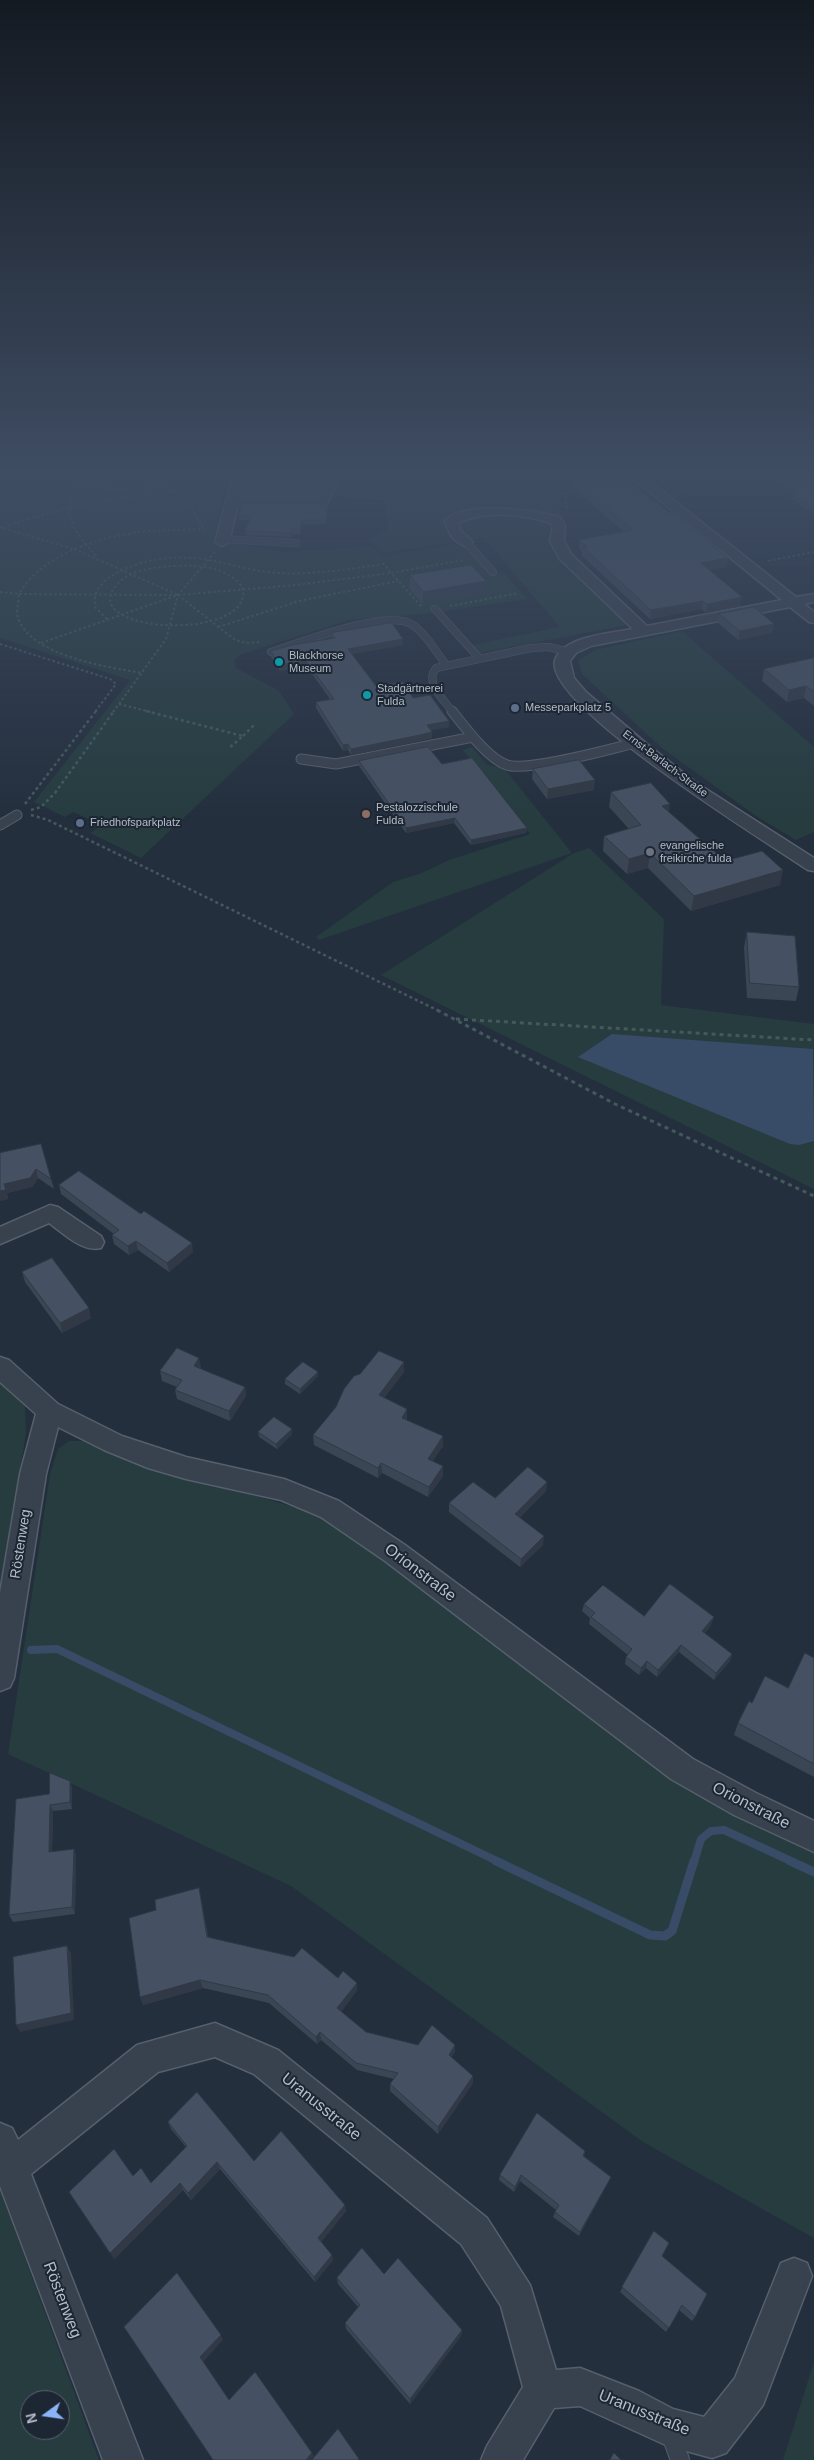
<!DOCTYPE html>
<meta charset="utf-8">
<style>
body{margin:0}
#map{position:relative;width:814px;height:2460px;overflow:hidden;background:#242f3e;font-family:Helvetica,sans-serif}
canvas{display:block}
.north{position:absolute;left:20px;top:2390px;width:50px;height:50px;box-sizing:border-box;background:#1d2633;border:1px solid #59626f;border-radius:50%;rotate:256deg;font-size:14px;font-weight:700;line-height:20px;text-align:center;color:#b4bcc9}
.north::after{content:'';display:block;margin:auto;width:18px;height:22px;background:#8ab4f8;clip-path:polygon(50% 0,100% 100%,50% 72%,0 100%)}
</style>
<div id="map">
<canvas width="814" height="2460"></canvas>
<div class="north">N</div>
</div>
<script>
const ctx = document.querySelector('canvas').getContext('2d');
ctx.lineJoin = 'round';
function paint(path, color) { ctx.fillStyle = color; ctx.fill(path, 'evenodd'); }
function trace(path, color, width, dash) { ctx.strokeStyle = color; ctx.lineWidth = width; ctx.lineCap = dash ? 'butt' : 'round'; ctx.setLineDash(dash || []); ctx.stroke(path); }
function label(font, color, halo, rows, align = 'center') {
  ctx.font = font + ' Helvetica,sans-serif'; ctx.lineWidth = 4; ctx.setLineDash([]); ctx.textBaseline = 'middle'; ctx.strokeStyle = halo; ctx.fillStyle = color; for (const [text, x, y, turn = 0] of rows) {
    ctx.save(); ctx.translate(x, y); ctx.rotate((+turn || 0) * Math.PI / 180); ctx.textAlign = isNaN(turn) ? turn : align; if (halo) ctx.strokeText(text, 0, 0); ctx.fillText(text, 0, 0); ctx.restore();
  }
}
paint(new Path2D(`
 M0,475H228L213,541L284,552L373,546L381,556L462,543L491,574L503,572L527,599L433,613L349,620L242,654L234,660L236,668L279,691L294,714L141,858L90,833L102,825L73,812L65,817L34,802L130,680L0,638Z
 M351,475H541L559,491L560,515L552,526L551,546L570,569L628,625L479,653L473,645L560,627L484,538L382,553L368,540L388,529L385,500L342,497Z
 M682,631L814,747V832L796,840L756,816L662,748L582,674L578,661L595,650Z
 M472,747L487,765L504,768L572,853L319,940L316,937L393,882L422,873L449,860L530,834L463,750Z
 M589,848L664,919L661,1005L814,1024V1189L381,975L574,853Z
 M0,1379L25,1407L26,1433L0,1595Z
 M69,1441H85L126,1458L321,1515L701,1797L814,1852V2238L643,2142L291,1886L8,1754L50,1474L58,1449Z
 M0,2190L99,2460H0ZM30,2400H60V2430H30Z
 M814,2362V2460H783Z`), '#263c3f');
paint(new Path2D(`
 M612,1034L813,1049L814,1141L799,1145L790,1144L578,1057Z`), '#394c67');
trace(new Path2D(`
 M31,1650L57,1649L499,1862
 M694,1862L701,1839L711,1831L724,1830L793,1862`), '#394c67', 8);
trace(new Path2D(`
 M496,1861L650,1935L665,1936L672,1931L694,1861
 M790,1861L814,1872`), '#394c67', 9);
const serviceFar2 = new Path2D(`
 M222,539L296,543
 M466,542L493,572
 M435,609L479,658
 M271,652C299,643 386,609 411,624C426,633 436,652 446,665
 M453,712C444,700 424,683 436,668L531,648L549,647L569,652`);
const serviceFar1 = new Path2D(`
 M452,711C464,726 488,759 507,765C528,772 610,749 635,743
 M301,759L336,764L473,737
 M0,825L17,815`);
const service = new Path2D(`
 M671,2435L680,2460`);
const minor = new Path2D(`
 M233,475H245L239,498H318L330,475H342L326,505L238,506L229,542L222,546L215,542Z
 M629,475H642L796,597L814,594V602L804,604L814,612V623L809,622L790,607L591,646L576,653L570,661L574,678L586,692L648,745L695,782L814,858V871L808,870C770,844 542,704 555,660C563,636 612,633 633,629L560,559L550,541L553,526L550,523C524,514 484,510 458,523L460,530L473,542L466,546C454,543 448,532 445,521C462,500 536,510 560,517L565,526L564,541L571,554L647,626L782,600Z
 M50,1205L58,1207L101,1236L104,1242L101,1248C83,1253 63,1233 49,1223L0,1244V1227Z
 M0,1357L9,1360L58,1404L122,1436L186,1457L284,1479L339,1501L405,1545L693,1759L756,1793L814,1821V1852L734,1815L671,1779L385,1561L321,1517L281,1500L186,1479L148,1468L104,1450L58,1427L46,1474L14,1678L10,1687L0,1691V1593L20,1474L36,1414L0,1382Z
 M215,2023L278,2050L487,2218L530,2285L556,2370L580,2368L639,2391L673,2409L704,2417L735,2378L781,2263L794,2258L807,2263L812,2276L763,2405L726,2453L712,2458L668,2446L580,2406L554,2408L523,2460H481L487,2446L523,2387L501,2306L461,2244L254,2074L215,2057L158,2072L31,2174L143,2460H103L0,2186V2123L12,2128L18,2140L137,2045Z`);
trace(serviceFar2, '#565f6c', 8);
trace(serviceFar1, '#565f6c', 11);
trace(service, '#565f6c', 20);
trace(minor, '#565f6c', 3);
trace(new Path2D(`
 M82,475C58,513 71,528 98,558
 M114,475L145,480L174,491C115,497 58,507 2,528L74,549L106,538L144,531L204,529
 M545,475L565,494L567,512
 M73,486L153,491
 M679,489L690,491
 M174,491L192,508L204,530
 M0,527L2,528L0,530
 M74,549L178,595L19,594C32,572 51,560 74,549Z
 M768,561L814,552
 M174,566C199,565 224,566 242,586C259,641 82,635 114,588C127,570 154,567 174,566Z
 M0,592L19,594C19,600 17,607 17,613C23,655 110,668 143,673
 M421,606L391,573L464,560
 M450,606L519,593
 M107,619L95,607C93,591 102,581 115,574C147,556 184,554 219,562C238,566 258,572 278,573C313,575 349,569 384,564L391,573L296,585L178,595
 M218,627L299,601L398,581
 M41,643L178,595L235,640L246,643L261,642
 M0,644L110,679L116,684L95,712
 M119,704L166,639L178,595L215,552
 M113,712L119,704L151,712`), '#44595c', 2, [2.5, 2.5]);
trace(new Path2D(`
 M146,711L243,736L228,749
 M243,736L254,725
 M25,804L96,711
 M31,810L41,807L55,793L114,711
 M31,815L48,820L439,1011`), '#44595c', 2.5, [3, 3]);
trace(new Path2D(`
 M437,1010L615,1104L814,1196
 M456,1019L814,1040`), '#44595c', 3, [4, 4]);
trace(serviceFar2, '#38414e', 7);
trace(serviceFar1, '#38414e', 9);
trace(service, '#38414e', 18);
paint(minor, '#38414e');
paint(new Path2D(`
 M328,475L317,496H242V491Z
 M584,475H620L654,502L670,513L728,558L727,567L709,570L740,606L706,613L702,609L650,619L582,556V551L579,548V540L624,532L572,487L573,479L586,477Z
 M769,475H814V514L791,498L792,494L794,493Z
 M327,508L326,524H303L300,534H292L291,537L245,535V531L249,520H239V516Z
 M410,575L486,594L423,605L409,588Z
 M719,614L774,624L772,633L738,640L718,623Z
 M331,633L403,645L352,654L376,686L413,698L449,721V727L431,730L432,738L420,741L351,755L348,750L343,751L316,708V702L330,699L307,667L280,671L271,657V651L332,638Z
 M814,658V706L804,698L787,702L762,681L764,669Z
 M359,761L442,764L527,828L526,833L471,845L454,823L406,833L359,766Z
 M533,769L594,790L547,799L532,779Z
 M611,792L669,812L725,861L780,885L691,911L648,868L627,874L603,851L604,836L629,829L609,807Z
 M747,932L799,987L796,1001L747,998L744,947Z
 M41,1144L54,1189L38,1178L32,1187L7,1193L8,1199L0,1201V1153Z
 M59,1185L193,1252L169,1272L138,1250L129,1255L114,1244L112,1235L114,1234L61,1194Z
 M22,1272L91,1318L62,1333L25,1282Z
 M201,1367L200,1369L245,1387L246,1396L230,1421L177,1399L175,1390L177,1387L162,1381L160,1371Z
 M318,1372V1376L300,1394L285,1384V1379Z
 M404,1372L384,1398L407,1418V1420L443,1446L432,1461L443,1476L428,1497L382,1473L378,1478L314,1445L313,1435Z
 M292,1429V1434L277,1449L259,1437L258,1432Z
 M547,1482L546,1491L520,1517L543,1545L520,1567L449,1512V1503L495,1498Z
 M584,1604L644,1616L711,1625L705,1633L732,1654L730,1661L714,1680L679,1652L657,1677L646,1668L639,1675L625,1664L626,1657L628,1655L589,1624L590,1618L582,1611Z
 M814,1658V1777L734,1735L738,1723L752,1703L788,1688Z
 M70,1781L72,1788V1809L53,1811L52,1851L76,1855L75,1914L13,1922L9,1915L49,1794Z
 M199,1888L208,1937L338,1978L357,1983V1990L341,2012L366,2032L418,2045H455V2052L451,2057L473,2083L438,2134L390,2091V2084L394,2079L357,2070L321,2040L317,2044L269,2003L203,1988L143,2005L140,1997L156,1910Z
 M168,2122L254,2161L346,2211L321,2242L333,2260L315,2282L220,2169L191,2200L183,2190L114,2259L133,2176L151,2183L186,2147L171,2129Z
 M585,2151L584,2156L611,2177L608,2183L579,2236L553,2217L556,2210L520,2181L514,2192L499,2180L500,2175Z
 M654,2231L662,2256L695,2317L692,2321L679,2310L666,2332L620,2292Z
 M384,2274L462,2330L461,2336L410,2404L346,2329L345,2323L358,2307L338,2284L337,2278Z`), '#3b4654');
paint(new Path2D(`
 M325,475H328L317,496V491Z
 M302,520L303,524L300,534V529Z
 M728,558L727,567L700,571L701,563Z
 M486,581V594L423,605V592Z
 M742,597L740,606L706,613L707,604Z
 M703,601L702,609L650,619L651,610Z
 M774,624L772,633L738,640L740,631Z
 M403,639V645L348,655V649Z
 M306,661L307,667L280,671L279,665Z
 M806,686L804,698L787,702L789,690Z
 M449,721V727L427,731V725Z
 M432,732V738L420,741L351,755V749Z
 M348,744V750L343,751V745Z
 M595,780L594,790L547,799L548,789Z
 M670,804L668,819L662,806Z
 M455,818L454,823L406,833V828Z
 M527,828L526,833L471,845V840Z
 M650,853L648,868L627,874L629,859Z
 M783,870L780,885L691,911L694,896Z
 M36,1169L38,1178L32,1187L7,1193L8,1199L0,1201V1191L4,1184Z
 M136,1241L138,1250L129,1255L128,1246Z
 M192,1243L193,1252L169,1272L167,1263Z
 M89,1308L91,1318L62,1333L60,1323Z
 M199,1358L201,1367L195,1376L194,1366Z
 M404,1362V1372L379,1405V1395Z
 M318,1372V1376L300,1394V1389Z
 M245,1387L246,1396L230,1421L229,1411Z
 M407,1409V1418L402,1427V1418Z
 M292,1429V1434L277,1449L276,1444Z
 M443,1436V1446L428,1469V1459Z
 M381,1463L382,1473L378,1478V1468Z
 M443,1466V1476L428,1497L429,1487Z
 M547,1482L546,1491L514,1522L515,1514Z
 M544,1536L543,1545L520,1567L521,1559Z
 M714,1617L711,1625L700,1639L702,1631Z
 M681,1645L679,1652L657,1677L658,1670Z
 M732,1654L730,1661L714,1680L716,1673Z
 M647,1661L646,1668L639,1675L641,1668Z
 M70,1781L72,1788V1809L70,1802Z
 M50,1805L53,1811L52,1858L49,1852Z
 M74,1849L76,1855L75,1914L72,1907Z
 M199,1888L201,1897L210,1945L207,1937Z
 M67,1946L71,1953L74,2020L20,2032L16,2025Z
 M200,1980L203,1988L143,2005L140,1997Z
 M357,1983V1990L338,2016L337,2008Z
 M320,2032L321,2040L317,2044L316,2037Z
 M455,2045V2052L448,2062L449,2055Z
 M473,2076V2083L438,2134V2127Z
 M217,2162L220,2169L191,2200L188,2193Z
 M521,2175L520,2181L514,2192L515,2187Z
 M611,2177L608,2183L579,2236L580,2232Z
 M180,2183L183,2190L114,2259L110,2253Z
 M345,2205L346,2211L319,2244L318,2238Z
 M332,2255L333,2260L315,2282L314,2277Z
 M462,2330L461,2336L410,2404V2399Z
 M221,2335L223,2340L203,2362L200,2357Z
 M312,2453L314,2456L310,2460H306Z`), '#303945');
const building = new Path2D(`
 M246,475H325L317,491H242Z
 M594,475H620L654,502H656L670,513L673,512L728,558L701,563L742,597L707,604L703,601L651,610L583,547H587L579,540L633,530L573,479L595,476Z
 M776,475H814V509L792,494L800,492Z
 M327,503L326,520H302L300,529H292L291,533L245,531L251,516H239L241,504Z
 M471,565L486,581L423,592L410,575Z
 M754,607L774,624L740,631L719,614Z
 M392,623L403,639L348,649L376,686L403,682L413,698L430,695L449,721L427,725L432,732L420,735L351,749L348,744L343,745L316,702L334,699L306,661L279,665L271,651L292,645L335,638L331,633Z
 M814,658V692L806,686L789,690L764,669Z
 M428,747L442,764L472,758L527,828L471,840L455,818L406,828L359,761Z
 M579,760L595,780L548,789L533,769Z
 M651,783L670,804L662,806L725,861L762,851L783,870L694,896L650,853L629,859L604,836L641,825L611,792Z
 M747,932L795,936L799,987L750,983Z
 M41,1144L51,1179L36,1169L30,1178L4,1184L6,1190L0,1191V1153Z
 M79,1171L141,1214L144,1211L192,1243L167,1263L136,1241L128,1246L112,1235L119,1230L59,1185Z
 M52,1258L89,1308L60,1323L22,1272Z
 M177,1348L199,1358L194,1366L245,1387L229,1411L175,1390L182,1380L160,1371Z
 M379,1351L404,1362L379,1395L407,1409L402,1418L443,1436L428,1459L443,1466L429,1487L381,1463L378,1468L313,1435L336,1407L344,1389L354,1376L360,1374Z
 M303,1362L318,1372L300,1389L285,1379Z
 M274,1417L292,1429L276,1444L258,1432Z
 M528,1467L547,1482L515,1514L544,1536L521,1559L449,1503L473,1482L495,1498Z
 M670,1584L714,1617L702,1631L732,1654L716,1673L681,1645L658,1670L647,1661L641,1668L626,1657L632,1649L591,1617L595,1613L584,1604L603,1585L644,1616Z
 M805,1653L814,1658V1764L738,1723L749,1701L752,1703L765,1676L788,1688Z
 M50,1773L70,1781V1802L50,1805L49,1852L74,1849L72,1907L9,1915L16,1799L49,1794Z
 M199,1888L207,1937L294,1957L302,1948L338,1978L343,1971L357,1983L337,2008L366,2032L418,2045L432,2025L455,2045L449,2055L473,2076L438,2127L390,2084L398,2073L356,2063L320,2032L316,2037L268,1995L200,1980L140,1997L129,1918L156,1910L155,1900Z
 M67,1946L71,2013L16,2025L13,1957Z
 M197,2092L254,2161L281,2131L345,2205L318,2238L332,2255L314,2277L217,2162L188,2193L180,2183L110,2253L69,2192L114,2149L133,2176L141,2168L151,2183L187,2146L168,2122Z
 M537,2113L585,2151L583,2156L611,2177L580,2232L555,2212L559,2205L521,2175L515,2187L500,2175Z
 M654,2231L669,2243L662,2256L707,2294L695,2317L682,2305L669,2328L622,2287Z
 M362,2248L384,2274L398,2258L462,2330L410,2399L345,2323L360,2305L337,2278Z
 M177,2273L221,2335L200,2357L229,2400L255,2372L312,2453L306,2460H213L124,2327Z
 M338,2429L359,2459L358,2460H312Z
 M614,2453L621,2460H610Z`);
paint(building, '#455162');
trace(building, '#303945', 1);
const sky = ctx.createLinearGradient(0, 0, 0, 819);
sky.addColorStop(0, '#141a22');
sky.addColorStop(0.58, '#3f4d63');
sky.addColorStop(1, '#3f4d6300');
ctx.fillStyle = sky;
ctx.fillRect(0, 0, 814, 819);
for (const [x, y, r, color] of [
 [279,662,5,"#0f9aa8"],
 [367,695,5,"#0f9aa8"],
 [515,708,5,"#5c6f8a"],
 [366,814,5,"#8d6e63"],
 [80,823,5,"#5c6f8a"],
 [650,852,5,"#6b7280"]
]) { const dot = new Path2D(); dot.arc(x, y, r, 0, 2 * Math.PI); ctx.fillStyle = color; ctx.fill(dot); trace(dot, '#1d2633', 2); }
label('11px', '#b4bcc9', '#1d2633', [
 ["Blackhorse",289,656],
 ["Museum",289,669],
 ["Stadgärtnerei",377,689],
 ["Fulda",377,702],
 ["Messeparkplatz 5",525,708],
 ["Pestalozzischule",376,808],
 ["Fulda",376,821],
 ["Friedhofsparkplatz",90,823],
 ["evangelische",660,846],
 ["freikirche fulda",660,859]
], 'left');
label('11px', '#b4bcc9', '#1d2633', [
 ["Ernst-Barlach-Straße",665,764,37]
]);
label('14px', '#b4bcc9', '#1d2633', [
 ["Röstenweg",21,1544,-81]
]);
label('16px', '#b4bcc9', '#1d2633', [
 ["Orionstraße",420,1573,37],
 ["Orionstraße",751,1806,27],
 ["Uranusstraße",321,2107,39],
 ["Röstenweg",62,2300,69],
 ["Uranusstraße",644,2413,22]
]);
</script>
